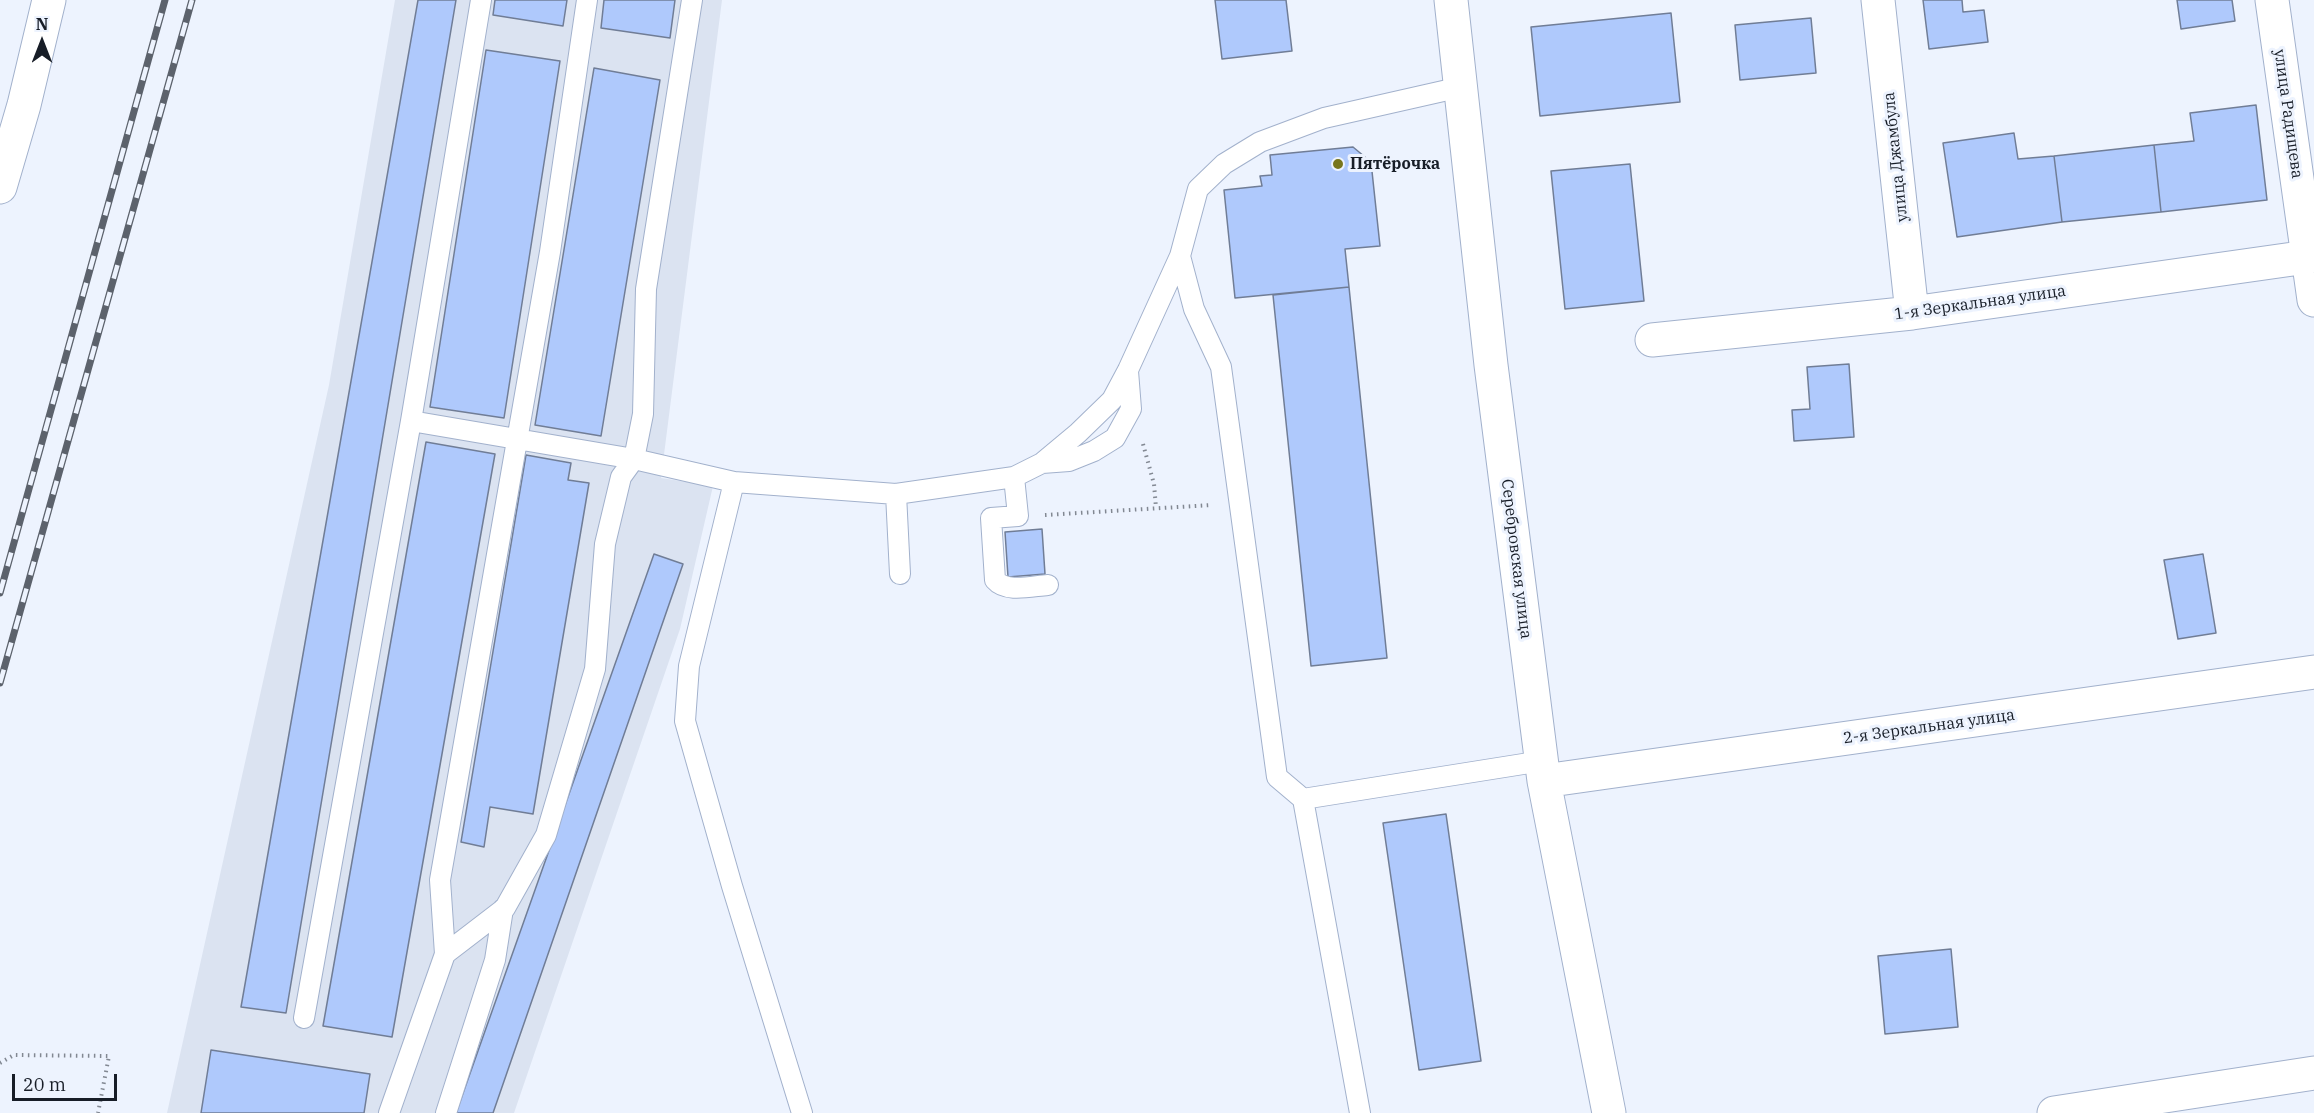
<!DOCTYPE html>
<meta charset="utf-8">
<style>
body{margin:0}
#map{position:relative;width:2314px;height:1113px;overflow:hidden;background:#edf3fe;font-family:"IBM Plex Serif",serif}
canvas{display:block}
.north{position:absolute;left:12px;top:12px;width:60px;height:60px;-webkit-text-stroke:4px #edf3fe;paint-order:stroke;rotate:0deg;font-size:16px;font-weight:700;line-height:24px;text-align:center;color:#171d27}
.north::after{content:'';display:block;margin:auto;width:21px;height:27px;background:#171d27;clip-path:polygon(50% 0,100% 100%,50% 72%,0 100%)}
.scale{position:absolute;left:12px;top:1074px;width:105px;height:27px;box-sizing:border-box;border:3px solid #171d27;border-top:0;padding-left:8px;font-size:18px;line-height:21px;white-space:nowrap;color:#171d27;-webkit-text-stroke:4px #edf3fe;paint-order:stroke}
</style>
<div id="map">
<canvas width="2314" height="1113"></canvas>
<div class="north">N</div>
<div class="scale">20 m</div>
</div>
<script>
const ctx = document.querySelector('canvas').getContext('2d');
ctx.lineJoin = 'round';
function paint(path, color) { ctx.fillStyle = color; ctx.fill(path, 'evenodd'); }
function trace(path, color, width, dash) { ctx.strokeStyle = color; ctx.lineWidth = width; ctx.lineCap = dash ? 'butt' : 'round'; ctx.setLineDash(dash || []); ctx.stroke(path); }
function label(font, color, halo, rows, align = 'center') {
  ctx.font = font + ' "IBM Plex Serif",serif'; ctx.lineWidth = 6; ctx.setLineDash([]); ctx.textBaseline = 'middle'; ctx.strokeStyle = halo; ctx.fillStyle = color; for (const [text, x, y, turn = 0] of rows) {
    ctx.save(); ctx.translate(x, y); ctx.rotate((+turn || 0) * Math.PI / 180); ctx.textAlign = isNaN(turn) ? turn : align; if (halo) ctx.strokeText(text, 0, 0); ctx.fillText(text, 0, 0); ctx.restore();
  }
}
paint(new Path2D(`
 M395,0H722L661,478L713,486L680,629L514,1113H167L329,385Z`), '#dbe3f1');
const building = new Path2D(`
 M418,0H456L286,1013L241,1007Z
 M495,0H567L563,26L493,15Z
 M604,0H675L670,38L601,28Z
 M1215,0H1286L1292,51L1222,59Z
 M1923,0H1962L1963,12L1984,10L1988,42L1929,49Z
 M2177,0H2232L2235,21L2181,29Z
 M1671,13L1680,102L1540,116L1531,27Z
 M1811,18L1816,73L1740,80L1735,25Z
 M486,50L560,61L504,418L430,407Z
 M594,68L660,80L601,436L535,425Z
 M2256,105L2267,200L2161,212L2154,145L2194,141L2190,113Z
 M2014,133L2018,159L2054,156L2062,222L1957,237L1943,143Z
 M2154,145L2161,212L2062,222L2054,156Z
 M1353,147L1371,162L1380,246L1345,249L1349,287L1235,298L1224,190L1262,186L1260,176L1272,175L1270,155Z
 M1630,164L1644,301L1565,309L1551,171Z
 M1349,287L1387,658L1311,666L1273,295Z
 M1849,364L1854,437L1794,441L1792,410L1810,409L1807,367Z
 M426,442L495,454L392,1037L323,1026Z
 M526,455L571,463L568,480L589,483L533,814L490,807L484,847L461,842Z
 M1042,529L1045,574L1008,577L1005,532Z
 M654,554L683,564L493,1113H456Z
 M2203,554L2216,633L2178,639L2164,560Z
 M1446,814L1481,1061L1419,1070L1383,823Z
 M1951,949L1958,1027L1885,1034L1878,956Z
 M211,1050L370,1074L364,1113H201Z`);
paint(building, '#afc9fc');
trace(building, '#707d96', 1.5);
const lane = new Path2D(`
 M411,421L634,459L734,482L896,494L1014,477L1042,463L1078,433L1112,400L1128,370L1180,256
 M1042,463L1069,461L1094,451L1115,438L1131,409L1128,371
 M1014,477L1018,516L991,518L995,580C1006,593 1032,586 1048,585
 M734,482L689,666L685,721L732,886L802,1113
 M896,494L900,574
 M1303,799L1542,761
 M445,954L440,880L550,252L587,0
 M304,1018L411,421L481,0
 M389,1113L445,954L505,908L546,835L595,669L605,544L621,477L634,459L643,414L646,289L692,0
 M446,1113L495,960L503,909
 M1360,1113L1303,799L1277,777L1221,367L1194,309L1180,256L1198,189L1224,164L1260,142L1324,118L1461,87`);
const street = new Path2D(`
 M1451,0L1491,365L1544,781L1609,1113
 M1878,0L1912,313
 M2272,0L2314,300
 M1652,340L1912,313L2307,257
 M1544,781L2314,672
 M2054,1113L2314,1073`);
const secondary = new Path2D(`
 M0,187L24,105L49,0`);
trace(lane, '#a2b1cc', 22);
trace(street, '#a2b1cc', 35);
trace(secondary, '#a2b1cc', 35);
trace(new Path2D(`
 M1143,444L1154,484L1156,508
 M1045,515L1212,505
 M0,1063L14,1055L109,1056L98,1113`), '#828892', 4, [1.5, 4.5]);
trace(lane, '#fff', 20);
trace(street, '#fff', 33);
trace(secondary, '#fff', 33);
const rail = new Path2D(`
 M0,593L165,0
 M0,683L192,0`);
trace(rail, '#5c626c', 7);
trace(rail, '#edf3fe', 4.5, [14]);
for (const [x, y, r, color] of [
 [1338,164,6,"#78761c"]
]) { const dot = new Path2D(); dot.arc(x, y, r, 0, 2 * Math.PI); ctx.fillStyle = color; ctx.fill(dot); trace(dot, '#edf3fe', 2); }
label('16px', '#171d27', '#edf3fe', [
 ["улица Радищева",2288,114,82],
 ["улица Джамбула",1896,157,-96],
 ["1-я Зеркальная улица",1980,303,-8],
 ["Серебровская улица",1516,559,83],
 ["2-я Зеркальная улица",1929,727,-8]
]);
label('bold 16px', '#171d27', '#edf3fe', [
 ["Пятёрочка",1350,164]
], 'left');
</script>
